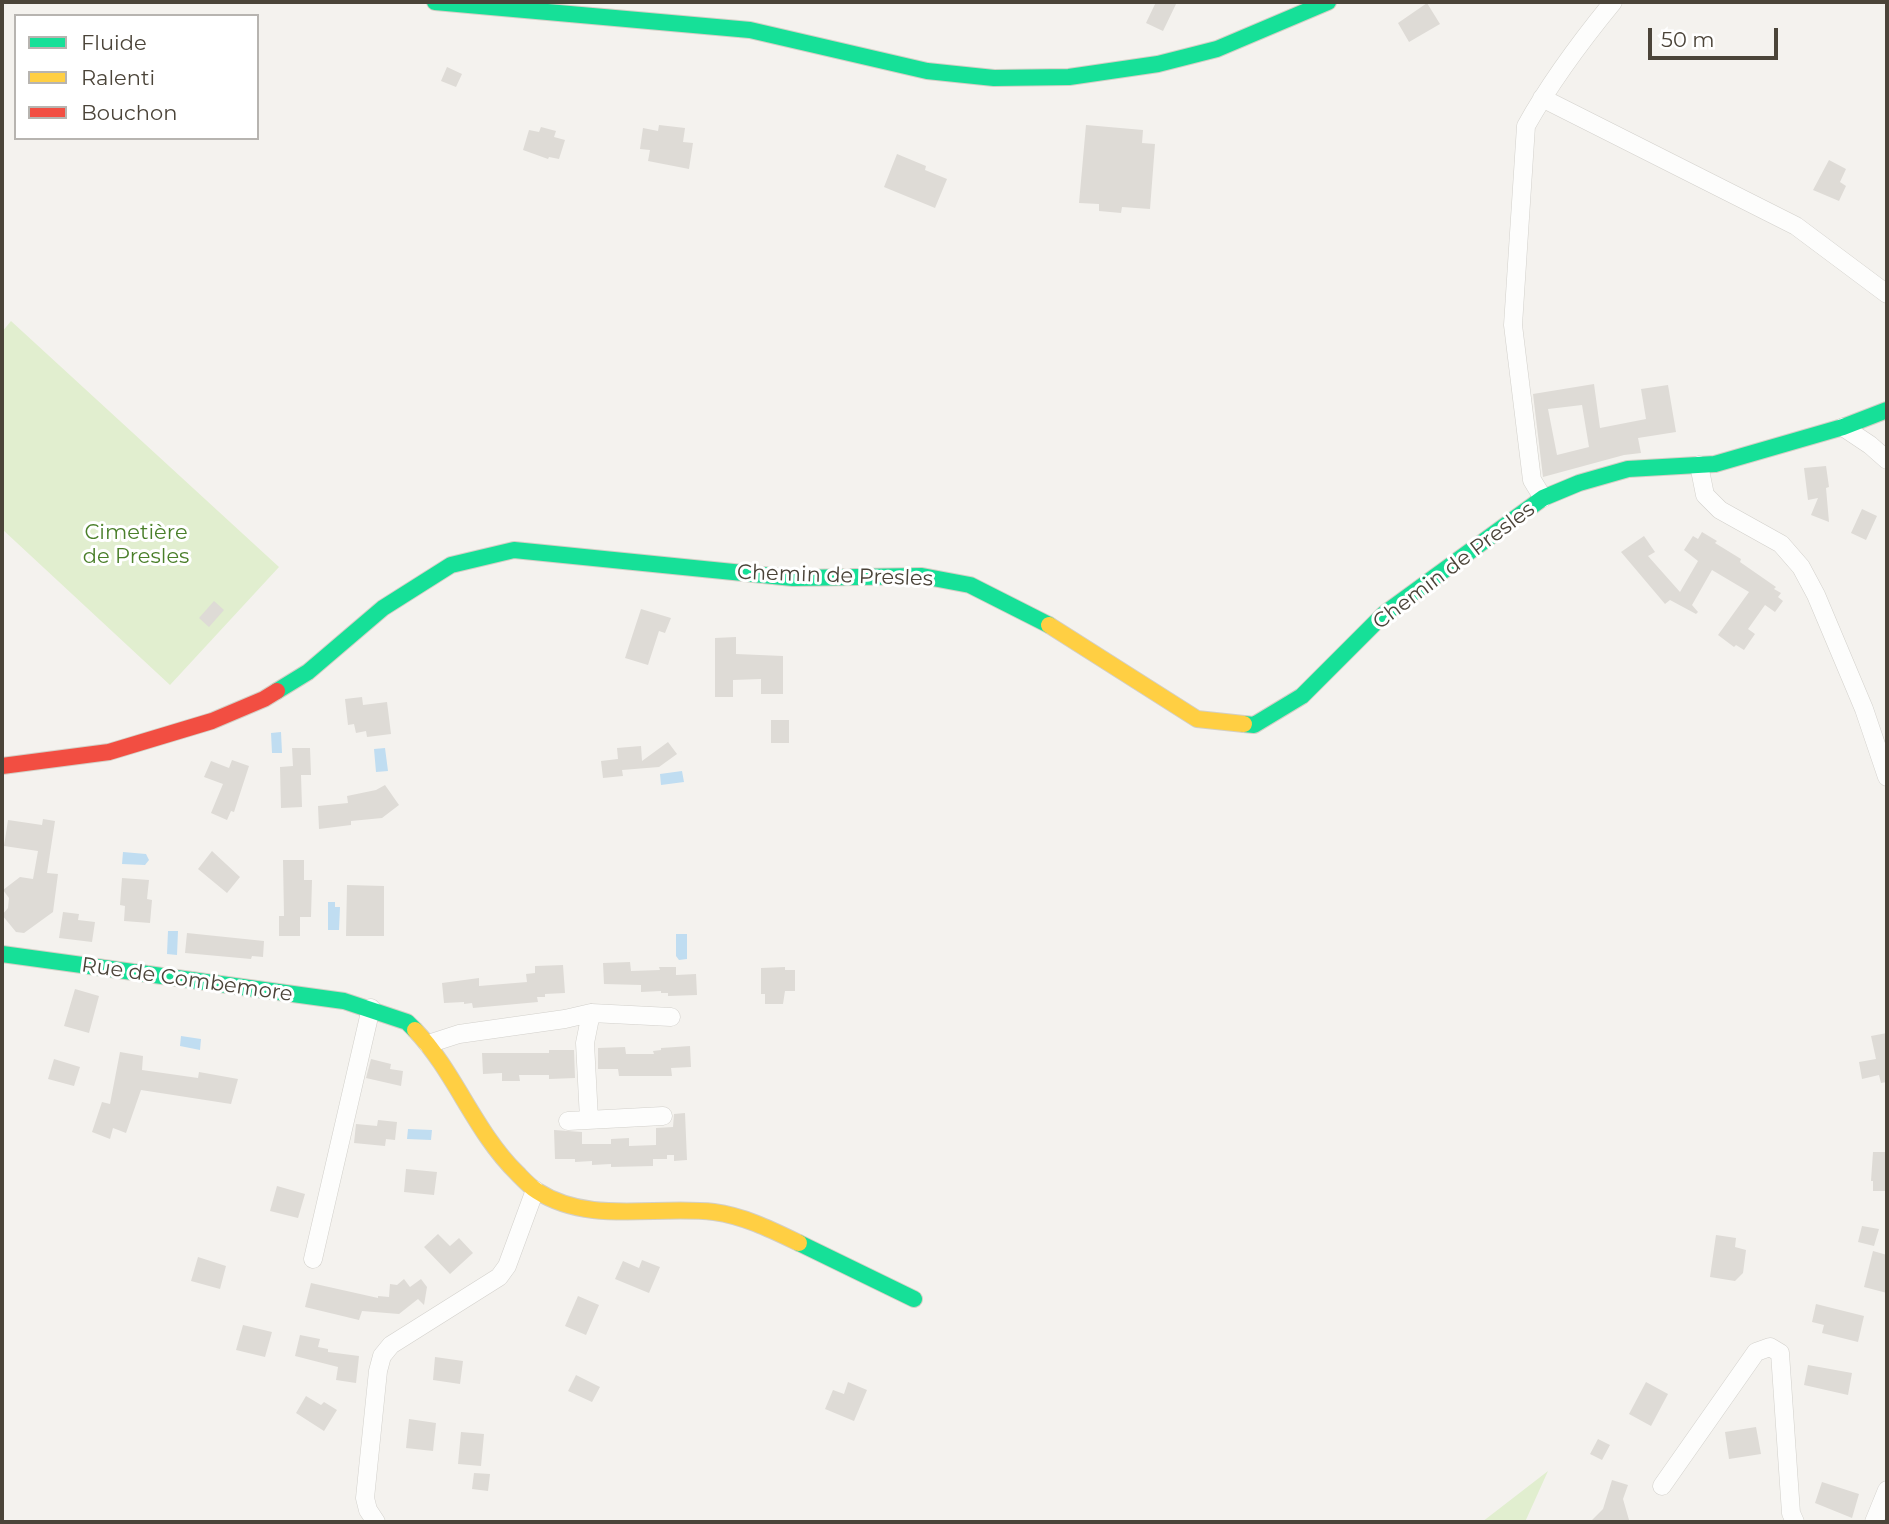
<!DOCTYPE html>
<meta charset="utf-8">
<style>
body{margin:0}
#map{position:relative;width:1889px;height:1524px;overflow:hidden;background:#f4f2ee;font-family:Montserrat,sans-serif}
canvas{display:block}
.frame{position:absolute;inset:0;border:4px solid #4b4439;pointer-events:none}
.legend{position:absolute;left:14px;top:14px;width:245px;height:126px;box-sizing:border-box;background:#fff;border:2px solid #b7b4b0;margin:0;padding:9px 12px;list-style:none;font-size:21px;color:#4b4439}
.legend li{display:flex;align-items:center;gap:14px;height:35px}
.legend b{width:35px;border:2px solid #b7b4b0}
.scale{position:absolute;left:1648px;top:28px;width:130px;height:32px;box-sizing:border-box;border:4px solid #4b4439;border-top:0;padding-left:9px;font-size:21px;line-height:24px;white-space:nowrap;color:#4b4439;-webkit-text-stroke:5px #fff;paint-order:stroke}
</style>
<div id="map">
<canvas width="1889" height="1524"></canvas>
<div class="frame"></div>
<ul class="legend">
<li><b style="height:9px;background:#16e098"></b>Fluide</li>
<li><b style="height:9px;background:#ffcf43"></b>Ralenti</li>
<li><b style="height:9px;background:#f24e42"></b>Bouchon</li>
</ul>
<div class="scale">50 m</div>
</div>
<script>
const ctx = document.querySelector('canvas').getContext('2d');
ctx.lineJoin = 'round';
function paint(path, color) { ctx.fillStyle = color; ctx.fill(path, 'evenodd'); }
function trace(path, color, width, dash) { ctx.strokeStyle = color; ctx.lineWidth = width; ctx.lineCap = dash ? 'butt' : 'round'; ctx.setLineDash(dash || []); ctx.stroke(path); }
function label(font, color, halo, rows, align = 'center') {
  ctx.font = font + ' Montserrat,sans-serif'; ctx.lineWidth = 6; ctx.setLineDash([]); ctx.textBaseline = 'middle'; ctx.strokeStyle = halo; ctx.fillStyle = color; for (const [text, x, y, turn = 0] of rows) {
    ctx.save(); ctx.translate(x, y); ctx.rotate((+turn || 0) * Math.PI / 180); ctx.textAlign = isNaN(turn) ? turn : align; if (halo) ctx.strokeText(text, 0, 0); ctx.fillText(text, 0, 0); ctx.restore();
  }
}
paint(new Path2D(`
 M11,321L279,567L170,685L2,529V332Z
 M1548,1471L1525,1522H1482Z`), '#e1eecf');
paint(new Path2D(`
 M281,732L282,753H272L271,733Z
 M385,748L388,771L376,772L374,749Z
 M682,771L684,782L661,785L660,774Z
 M123,852L146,854L149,860L145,865L122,864Z
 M328,902H335V907H340L339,930H328Z
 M168,931H178L177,955L167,954Z
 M676,934H687V959L679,960L676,956Z
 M181,1036L201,1039L200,1050L180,1046Z
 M408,1129L432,1130L431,1140L407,1139Z`), '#c0ddf1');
paint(new Path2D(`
 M1156,2H1177L1163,31L1146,23Z
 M1427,3L1440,24L1409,42L1398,23Z
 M447,67L462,74L456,87L441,81Z
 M659,125L685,128L683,142L693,143L689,169L648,161L650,150L640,149L643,128L658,131Z
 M1086,125L1143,130L1142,143L1155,144L1150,209L1122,207L1121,213L1099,211V204L1079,203Z
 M541,127L556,131L554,137L565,140L559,159L549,157L548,159L523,150L529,130L539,132Z
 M897,154L926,166L925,170L947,179L935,208L884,187Z
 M1829,160L1846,169L1840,182L1846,186L1839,201L1813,190Z
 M1594,384L1600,428L1646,419L1641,389L1668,385L1676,432L1638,438L1641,453L1624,455L1543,477L1533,394ZM1582,405L1589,447L1557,455L1548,409Z
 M1826,466L1829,487L1826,488L1829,522L1811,515L1818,498L1808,500L1804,468Z
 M1862,509L1877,516L1866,540L1851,533Z
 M1702,532L1717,541L1715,543L1741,559L1740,562L1776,587L1774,589L1781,593L1778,597L1783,601L1775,612L1765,605L1748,629L1755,634L1744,650L1736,645L1734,647L1718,635L1749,592L1712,570L1692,605L1698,612L1696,614L1670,600L1665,604L1621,552L1644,536L1655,552L1648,556L1680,592L1698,561L1684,550L1693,536L1698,539Z
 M214,601L224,610L209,627L199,618Z
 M641,609L671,618L665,633L659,631L648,665L625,658Z
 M736,637V654L783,656V694H761V679L733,680V697H715V638Z
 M362,697L363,705L387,702L391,734L367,737L366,731L356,733L354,724L348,725L345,699Z
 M771,720H789V743H771Z
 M668,742L677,754L659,767L622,770L623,776L603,778L601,761L618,759L617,748L641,746L642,761Z
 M292,748H310L311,775H301L302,807L281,808L280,767L293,766Z
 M232,760L249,766L234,812L231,811L227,820L211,813L223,784L204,777L211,761L229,768Z
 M385,785L399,805L382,818L351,821V825L319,829L318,806L348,803L347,796L376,790Z
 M43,819L55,821L47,873L58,874L53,912L24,933L16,932L2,915L8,908L9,898L3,890L20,877L33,879L38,851L4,846L8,820L42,825Z
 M212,851L240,877L227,893L198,869Z
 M283,860H304V880H312L311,917H300V936H279V916H284Z
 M122,878L149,880L147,899L152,900L150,923L124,921L125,906L120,905Z
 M347,885L384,886V936H346Z
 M63,912L79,914L78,920L95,922L92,942L59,938Z
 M187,933L264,941L263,957L252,956L251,959L185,953Z
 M630,962L631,971L660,970L659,967H676V975L696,974L697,995L668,996V993H661V991L641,992V985L604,984L603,963Z
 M563,965L565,993L545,994V997H537L538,1002L473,1008L472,1003L464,1004V1002L444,1003L442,983L479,978V986L527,982L526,974L535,973V966Z
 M785,967V970H795V991H785L783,1004H765V994H761V968Z
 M75,989L99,996L89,1033L64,1026Z
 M1887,1033V1082L1881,1083L1879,1075L1862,1079L1859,1062L1876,1059L1871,1036Z
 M690,1046L691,1067L671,1068L672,1076H619L618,1069H598V1048L625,1047L626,1054H654L653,1051L661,1050V1048Z
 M549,1050H574L575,1078L549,1079V1075H519L520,1081H502V1073L483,1074L482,1053H549Z
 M120,1052L143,1056L142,1070L198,1078L199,1072L238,1079L231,1104L141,1090L126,1133L113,1128L110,1139L92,1132L102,1102L110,1104Z
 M54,1059L80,1067L74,1086L48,1079Z
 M371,1059L391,1064L390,1069L403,1071L401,1086L366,1078Z
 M685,1113L687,1160L674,1161V1155H667V1159H653V1166L611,1167V1164L592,1165V1161L575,1162V1159H555L554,1130L582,1132V1144H611V1139L629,1138V1146L656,1145V1128L673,1127L674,1114Z
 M378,1120L397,1122L395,1140L386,1139L385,1146L354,1143L356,1124L377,1126Z
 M1873,1152H1887V1191H1873V1181H1871Z
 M406,1169L437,1172L434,1195L404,1192Z
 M277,1186L305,1194L298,1218L270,1211Z
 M1862,1226L1879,1229L1874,1246L1858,1242Z
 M438,1234L450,1246L459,1238L473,1253L450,1274L424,1247Z
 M1716,1235L1736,1238L1735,1247L1746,1250L1743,1273L1735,1281L1710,1277Z
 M1873,1251L1887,1255V1293L1864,1287Z
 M198,1257L226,1266L220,1289L191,1281Z
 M642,1260L660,1267L649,1293L615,1279L623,1261L639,1268Z
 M404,1279L410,1287L421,1279L427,1287L424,1305L418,1299L399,1314L362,1311L359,1320L305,1307L311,1283L378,1298V1296L389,1297L390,1284L397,1285Z
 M578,1296L599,1305L586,1335L565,1326Z
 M1816,1304L1864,1316L1858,1342L1822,1333L1824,1325L1812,1322Z
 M243,1325L272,1332L265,1357L236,1350Z
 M300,1335L320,1339L318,1347L328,1349V1352L359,1356L356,1383L336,1380L338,1367L295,1356Z
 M435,1357L463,1361L460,1384L433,1380Z
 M1808,1365L1852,1373L1848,1395L1804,1385Z
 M576,1375L600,1387L592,1402L568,1391Z
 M848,1382L867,1390L854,1421L825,1409L833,1390L844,1394Z
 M1646,1382L1668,1394L1651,1426L1629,1414Z
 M306,1396L321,1405L324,1402L337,1410L324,1431L296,1413Z
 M409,1419L436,1423L433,1451L406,1448Z
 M1756,1427L1761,1454L1729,1459L1725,1432Z
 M461,1432L484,1434L481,1466L458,1464Z
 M1598,1439L1610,1445L1602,1460L1590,1454Z
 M474,1473L490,1474L488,1491L472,1489Z
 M1612,1480L1628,1485L1623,1499L1629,1520L1590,1522L1603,1509Z
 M1822,1482L1859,1494L1852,1518L1815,1503Z`), '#dedbd6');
const street = new Path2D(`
 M1542,98L1796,226L1887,294
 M1843,427L1870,445L1887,460
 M1699,465L1705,495L1720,510L1781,544L1801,567L1816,595L1864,709L1887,777
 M1543,498L1532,480L1513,325L1526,126C1551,81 1581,41 1613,2
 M428,1044L459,1034L565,1019L591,1013L671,1017
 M589,1119L585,1043L591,1013
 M568,1121L663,1116
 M313,1259L371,1008
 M1662,1486L1756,1352L1770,1347L1780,1353L1791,1513L1795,1522
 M376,1522L368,1510L365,1498L378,1371L382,1356L391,1345L499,1277L507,1266L535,1190
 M1874,1522L1887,1490`);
const fast = new Path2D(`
 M435,2L750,30L927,71L994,78L1069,77L1158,64L1217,49L1328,2
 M277,691L308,672L383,608L451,565L514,550L793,578L922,576L970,585L1049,625
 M1244,724L1254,725L1302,696L1384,614L1543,498L1579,483L1628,469L1715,464L1843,427L1887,410
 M2,954L344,1001L407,1022L415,1030
 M799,1243L914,1299`);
const slow = new Path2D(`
 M1049,625L1197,719L1244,724
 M415,1030C455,1072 475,1132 517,1173C523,1179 529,1186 537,1191C590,1225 655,1205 714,1212C744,1216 772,1230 799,1243`);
const jam = new Path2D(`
 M2,766L109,752L212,721L264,699L277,691`);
trace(street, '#d2d0cb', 19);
trace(fast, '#d3cfc5', 18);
trace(slow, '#d3cfc5', 18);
trace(jam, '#d3cfc5', 18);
trace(street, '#fdfdfc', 18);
trace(fast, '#16e098', 16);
trace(slow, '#ffcf43', 16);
trace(jam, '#f24e42', 16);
label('21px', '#4a7f2a', '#fff', [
 ["Cimetière",136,533],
 ["de Presles",136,557]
]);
label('21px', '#4b4439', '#fff', [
 ["Chemin de Presles",1454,566,-37],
 ["Chemin de Presles",835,576,2],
 ["Rue de Combemore",187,980,8]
]);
</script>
